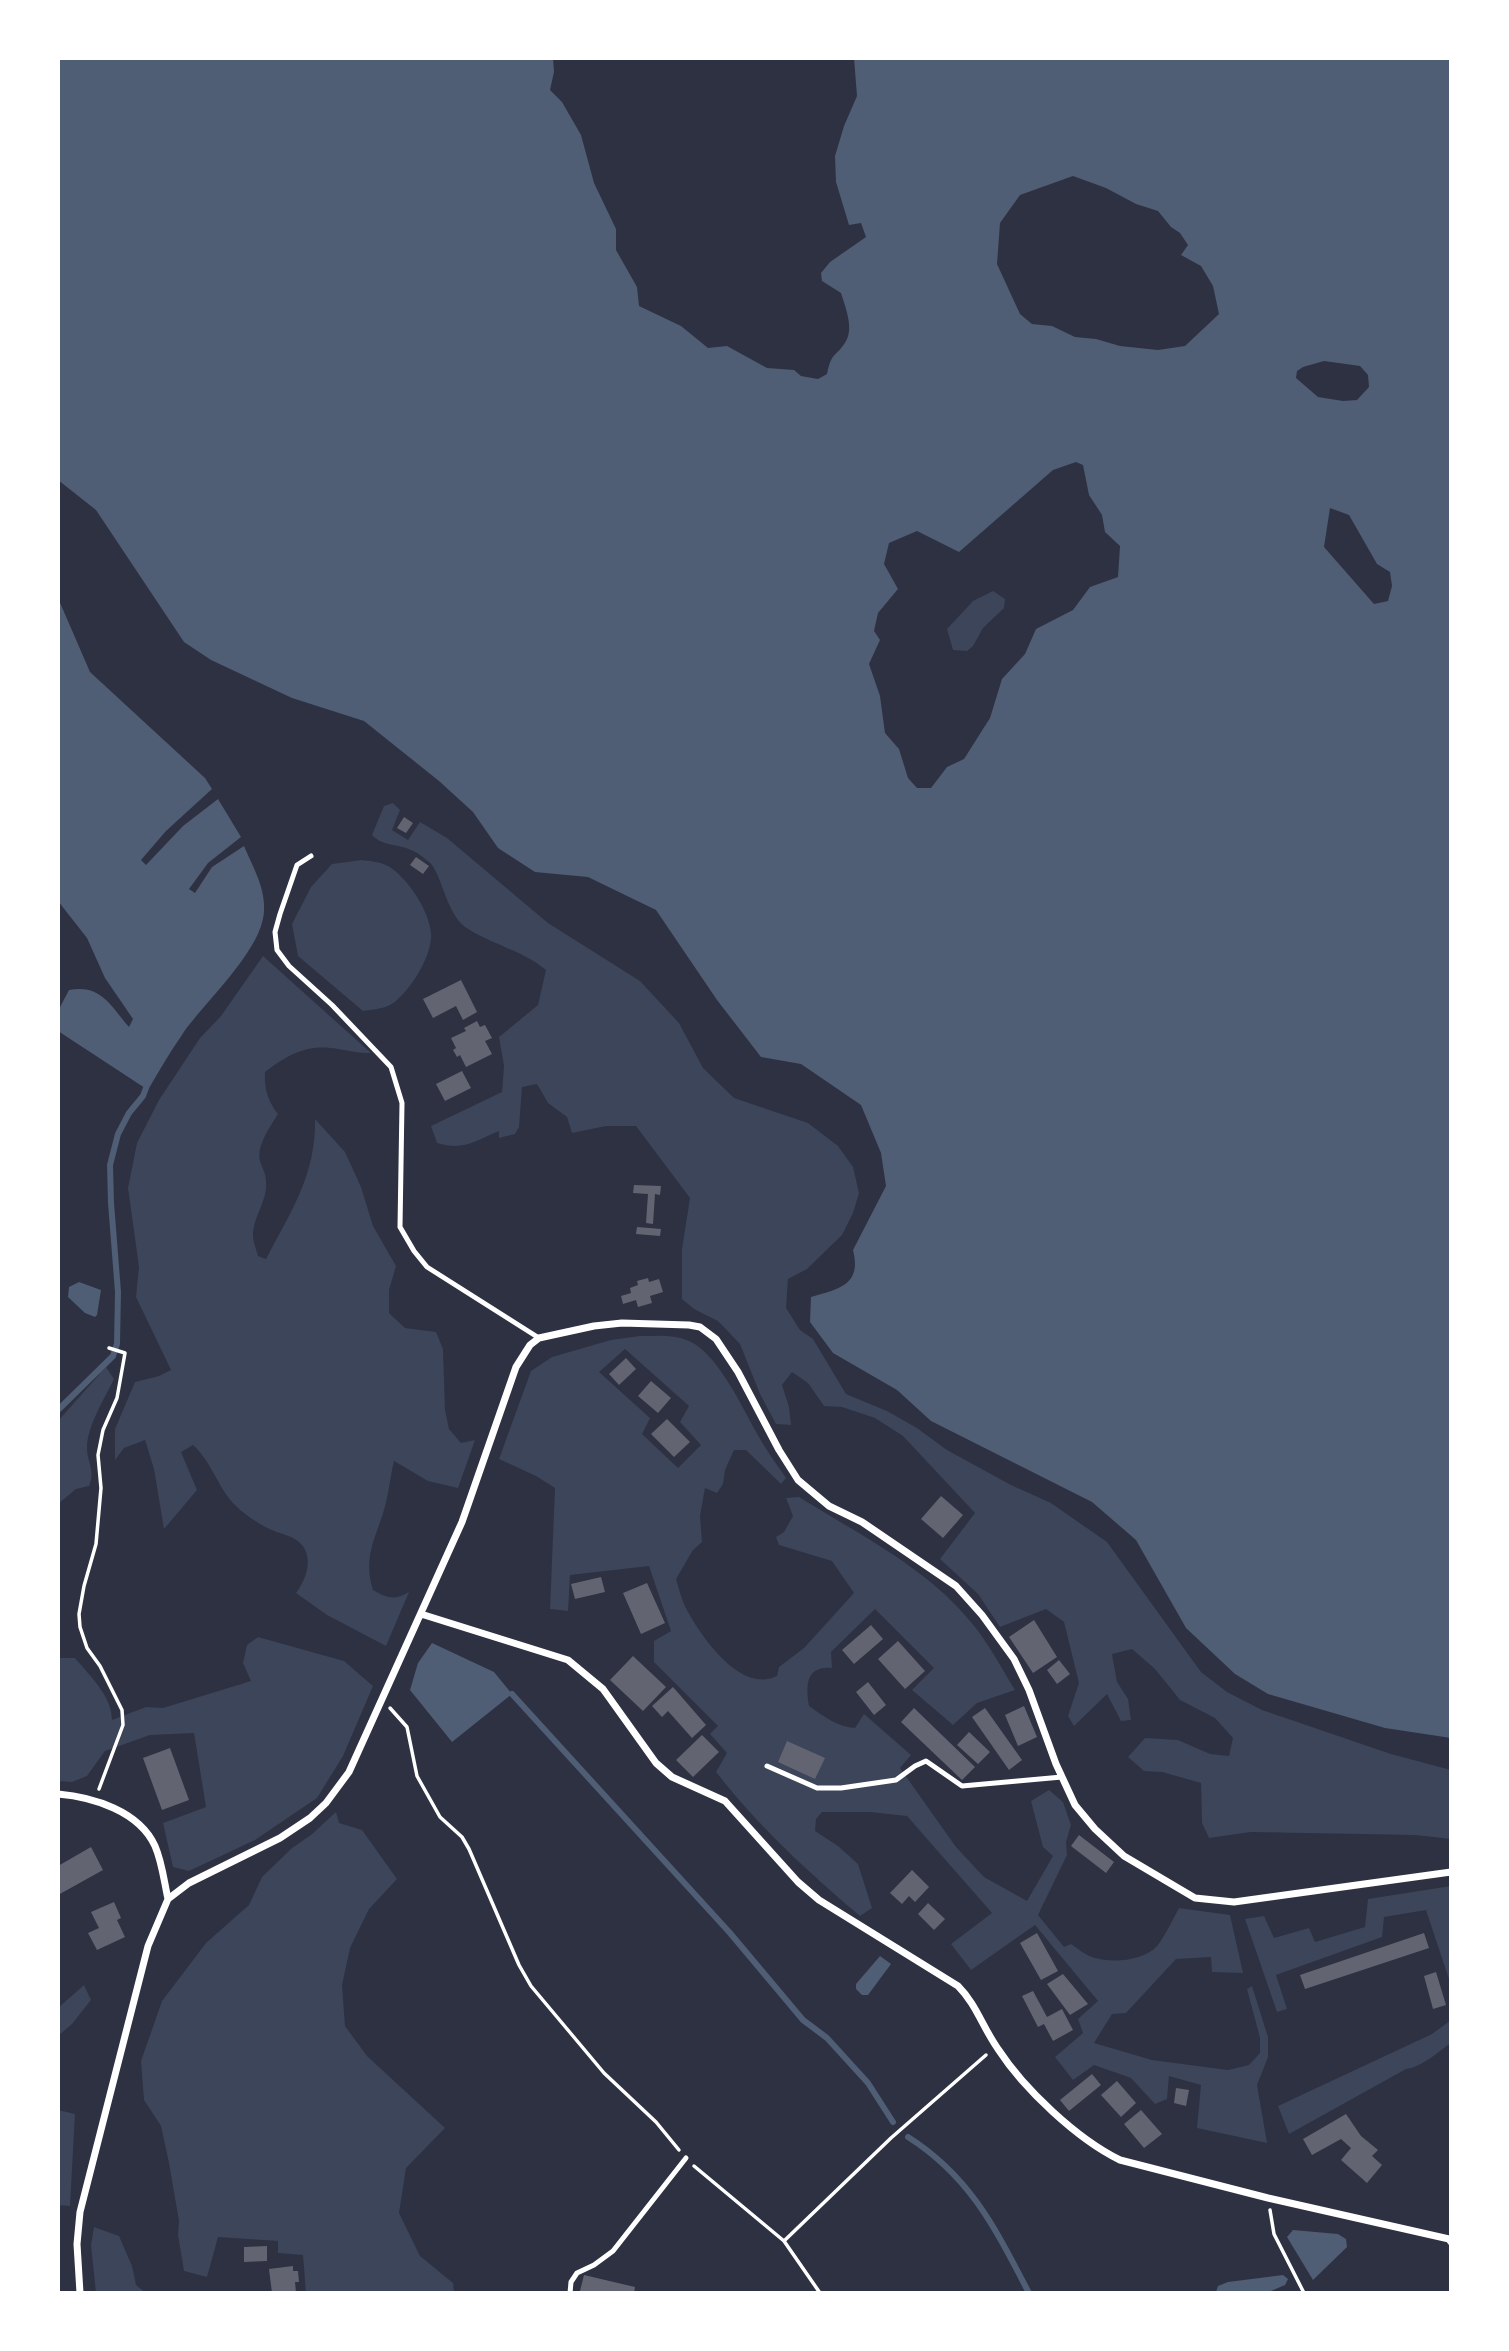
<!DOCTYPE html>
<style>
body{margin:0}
#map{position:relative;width:1509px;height:2351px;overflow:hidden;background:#2d3142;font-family:"Nunito Sans",sans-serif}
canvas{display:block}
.frame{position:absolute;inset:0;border:60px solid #fff;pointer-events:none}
</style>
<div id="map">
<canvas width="1509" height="2351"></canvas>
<div class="frame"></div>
</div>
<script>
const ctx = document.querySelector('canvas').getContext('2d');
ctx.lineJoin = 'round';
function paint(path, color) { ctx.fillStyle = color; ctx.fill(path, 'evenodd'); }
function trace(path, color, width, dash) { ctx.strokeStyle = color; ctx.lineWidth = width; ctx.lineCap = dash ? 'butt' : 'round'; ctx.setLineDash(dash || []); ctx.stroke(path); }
paint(new Path2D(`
 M993,591L1005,599L1004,608L983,628L973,646L967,651L953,650L947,629L973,601Z
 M393,803L400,810L392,830L408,840L420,822L447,838L548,923L640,981L679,1023L703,1068L734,1098L808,1123L838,1146L853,1167L859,1193L853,1213L842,1235L807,1269L788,1279L786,1308L800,1330L813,1339L846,1394L887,1411L917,1428L947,1450L1011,1485L1051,1503L1107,1542L1201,1672L1227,1692L1262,1710L1391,1754L1451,1770V1839L1415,1835L1251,1832L1209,1838L1202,1823L1201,1783L1162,1772L1144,1771L1128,1757L1145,1738L1178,1740L1210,1754L1229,1756L1233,1738L1215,1718L1180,1700L1155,1669L1132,1649L1112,1654L1117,1682L1128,1699L1131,1720L1121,1721L1107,1694L1074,1726L1068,1716L1079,1683L1064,1622L1046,1609L1000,1627L978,1594L940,1559L975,1513L903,1436L875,1418L842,1407L824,1406L808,1383L792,1372L782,1385L789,1407L791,1425L776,1424L760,1394L740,1344L718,1321L694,1309L682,1299V1249L690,1198L636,1126H606L572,1133L567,1117L548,1103L537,1084L522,1087L519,1127L515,1134L499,1138V1131C475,1141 463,1151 437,1143L431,1126L502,1092L504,1066L499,1037L538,1005L546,970C522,950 490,944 465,927C446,913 441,871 429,862C424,858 417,852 411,850C398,844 382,846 372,835L384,806Z
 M362,860C370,861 381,862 388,866C407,877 429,910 431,933C433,953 413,986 398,999C389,1009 375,1009 363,1011L298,956L292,924L311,887L332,864Z
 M263,956L371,1053C358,1053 350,1051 338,1049C308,1043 287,1055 265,1072C264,1089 268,1101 278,1114C271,1125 263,1137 260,1149C257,1164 266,1169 266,1181C268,1200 254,1215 253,1234C253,1241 256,1249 258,1256L266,1259C291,1211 316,1175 315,1119L345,1152L361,1187L373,1226L396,1266L389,1290V1313L405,1328L436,1332L443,1349L445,1410L449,1429L461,1443L475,1440L458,1488L428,1481L394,1461C390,1477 389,1494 384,1510C375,1540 363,1557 373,1590C387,1598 394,1601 409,1592L386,1646L327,1615L296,1593C306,1580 314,1558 301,1544C294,1536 280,1534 272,1530C260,1525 245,1515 236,1506C218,1489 212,1462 193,1445L181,1452L197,1490L164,1529L154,1469L145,1440L124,1448L115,1460V1429L135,1382L159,1376L171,1370L136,1297L139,1267L128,1188L137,1143L159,1100L200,1038L221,1016Z
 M640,1336C656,1336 674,1334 689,1341C718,1353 744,1411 759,1437C767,1451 777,1465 786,1478L781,1484L746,1450H734L725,1470L723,1484L717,1493L705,1488L700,1516L702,1542L693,1550L676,1579C679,1589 682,1601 687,1610C702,1638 741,1694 777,1676L779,1667L804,1648L854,1593L832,1561L779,1545L776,1537L784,1532L793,1516L786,1498L799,1497C860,1535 930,1569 975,1627C990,1646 1002,1669 1015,1690L977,1703L953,1725L912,1690L934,1668L875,1609L831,1652L832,1668C805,1666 806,1686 809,1706C823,1716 838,1727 855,1728L864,1714L911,1755L900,1768L956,1847L984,1877L1027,1901L1053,1856L1043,1847L1031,1801L1049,1790L1063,1802L1071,1825L1066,1842L1067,1855L1038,1915L1064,1947L1071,1944C1078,1949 1087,1956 1095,1958C1112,1963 1144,1961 1157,1946C1166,1935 1172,1920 1179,1908L1230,1915L1243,1973L1212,1972L1211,1957L1176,1959L1126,2013L1112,2014L1094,2043L1152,2060L1228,2070L1249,2065L1260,2053V2038L1247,1989L1252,1986L1268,2037V2057L1257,2085L1267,2143L1197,2128L1201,2085L1169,2076L1167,2099L1155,2104L1131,2078L1094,2065L1073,2080L1055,2057L1083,2033L1078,2019L1098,2001L1035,1925L971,1970L951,1944L992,1913L907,1816L870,1812H822L816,1819L815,1831L838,1846L858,1864L872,1908L860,1916C806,1870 760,1828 716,1772L727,1753L710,1734L718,1726L654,1662V1641L671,1631L649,1566L570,1575L568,1611L550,1609L555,1488L536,1476L499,1459L531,1371L552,1357L611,1340ZM625,1349L689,1406L680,1422L701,1445L678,1468L642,1434L650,1418L599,1372Z
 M106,1367L114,1379C105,1398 87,1426 87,1448C87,1462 96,1471 89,1486L76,1489L58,1504V1421Z
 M258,1637L344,1661L373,1686L343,1756L317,1798L255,1840L189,1871L173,1867L163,1823L206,1807L194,1733L150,1735L105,1751L87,1776L72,1782L58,1781V1658H75C90,1676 112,1696 112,1720L146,1707L163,1708L251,1681L243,1663L247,1645Z
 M336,1812L339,1823L362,1830L397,1879L369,1909L350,1948L342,1985L345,2026L367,2056L445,2128L406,2168L399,2213L420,2256L453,2283L454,2293H306L303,2255L278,2253V2241L218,2237L207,2277L184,2271L178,2235L179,2221L169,2163L161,2126L144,2100L141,2061L162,2001L206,1943L249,1905L262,1877L292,1848L311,1835Z
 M1451,1886V1985L1426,1910L1384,1917L1382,1937L1276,1975L1287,2009L1277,2012L1245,1919L1264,1916L1274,1938L1309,1928L1315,1942L1365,1927L1368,1899Z
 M84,1985L91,2000L72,2024L58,2036V2008Z
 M1451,2020V2043C1438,2052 1422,2067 1406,2069L1289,2134L1278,2106L1432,2034Z
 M58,2110L75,2114L70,2206L58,2205Z
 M94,2227L119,2236L132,2266L136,2285L146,2293H96L91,2245Z`), '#3c4559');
paint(new Path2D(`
 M58,58H553L554,72L550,90L562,102L581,135L594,183L616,229V250L637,287L639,306L681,326L708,348L727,346L767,368L794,370L801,376L818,379L827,374C832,350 836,358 846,341C854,328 845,306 841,293L822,281L821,273L830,262L866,237L861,223L849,225L836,182L835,156L844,126L857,96L854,58H1451V1738L1385,1728L1268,1694L1235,1674L1186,1628L1136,1540L1092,1502L931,1421L897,1390L833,1353L810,1322L811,1297C839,1289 862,1285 853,1250L886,1186L881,1153L861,1105L801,1064L761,1057L717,1000L656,910L588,877L535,872L498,848L473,812L439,781L364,721L292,698L211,660L184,642L96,510L58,480ZM1073,176L1106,188L1136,204L1158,211L1171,227L1180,233L1188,245L1181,255L1201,266L1213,286L1219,314L1185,346L1158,350L1120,346L1096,339L1075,337L1052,326L1032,324L1020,314L997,264L1000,223L1020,195ZM1324,361L1360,366L1368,375L1369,387L1357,400L1343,401L1318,397L1296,378L1297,371L1303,367ZM1076,462L1083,465L1089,495L1102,515L1105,532L1120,546L1118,577L1090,587L1073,610L1036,629L1025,654L1002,679L990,718L964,759L947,767L931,788H917L908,778L899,749L885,733L880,696L869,664L880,640L874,631L878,613L898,589L884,564L889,543L917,531L959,552L1053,470ZM1330,508L1349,515L1377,564L1390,572L1392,586L1388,601L1374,604L1324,547Z
 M58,598L90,672L205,778L212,789L166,831L141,860L146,865L183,826L218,799L241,837L208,863L189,889L195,893L212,867L244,846C253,867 266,889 264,912C261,952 204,1002 182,1035C170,1052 159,1071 148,1090L58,1031V1011L69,990C101,984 110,1005 129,1027L133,1019L105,978L87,938L58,901Z
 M79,1282L101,1290L97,1315L95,1317L85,1313L68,1297L69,1287Z
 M432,1643L494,1672L512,1694L452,1742L410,1690L418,1663Z
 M880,1956L891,1964L868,1995H862L856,1989V1984Z
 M1293,2230L1338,2234L1346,2239L1347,2247L1313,2280L1287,2237Z
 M1283,2275L1288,2279L1285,2285L1271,2291L1216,2292L1218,2286L1228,2282Z`), '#4f5d75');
trace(new Path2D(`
 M58,1410L113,1356L117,1344L118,1292L111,1203L110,1165L118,1134L129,1113L143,1096L146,1088
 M512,1694L730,1933L803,2020L827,2038L868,2083L893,2122
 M908,2137C971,2177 996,2230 1029,2293`), '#4f5d75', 6);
paint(new Path2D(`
 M404,817L413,823L406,833L397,828Z
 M416,857L429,866L423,874L410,865Z
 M461,980L477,1012L463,1020L456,1006L433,1018L423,999Z
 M477,1021L480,1027L485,1025L492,1038L485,1041L492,1054L466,1067L460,1055L457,1057L453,1050L456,1048L451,1038L466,1031L464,1028Z
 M462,1071L471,1088L445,1101L436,1084Z
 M634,1185L661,1186L660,1195L655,1194L653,1224L646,1223L648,1194L633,1193Z
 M637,1227L661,1229L660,1236L636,1234Z
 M648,1278L649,1282L659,1279L663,1292L650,1296L652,1303L638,1307L636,1300L623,1304L621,1296L631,1293L630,1288L638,1285L637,1281Z
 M626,1358L636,1369L619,1385L609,1374Z
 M651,1381L671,1398L658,1413L638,1396Z
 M667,1419L690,1442L674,1457L651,1434Z
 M941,1496L963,1515L943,1538L921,1519Z
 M601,1577L605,1592L575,1599L571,1584Z
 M647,1583L665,1623L641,1634L623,1593Z
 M1034,1620L1057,1657L1033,1673L1009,1637Z
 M871,1625L883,1639L854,1664L842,1650Z
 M898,1641L925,1671L905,1689L878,1659Z
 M633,1656L666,1687L643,1711L610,1680Z
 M1059,1660L1070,1674L1057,1684L1047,1670Z
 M868,1682L886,1705L874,1715L856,1692Z
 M673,1687L706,1725L692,1738L668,1711L662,1717L652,1706Z
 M1024,1706L1037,1737L1018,1746L1005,1715Z
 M914,1708L975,1767L962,1780L901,1722Z
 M985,1708L1022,1760L1009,1770L972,1717Z
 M969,1732L990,1752L978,1764L957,1745Z
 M702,1735L719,1752L693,1777L676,1760Z
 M787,1741L825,1758L815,1779L778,1762Z
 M170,1748L189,1800L162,1810L143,1758Z
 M1079,1835L1114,1862L1106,1873L1071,1846Z
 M91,1847L103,1870L58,1895V1866Z
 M912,1870L929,1887L915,1902L909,1896L902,1904L890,1893Z
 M114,1902L121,1918L117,1920L125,1937L97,1950L88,1933L99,1928L91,1912Z
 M928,1903L945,1919L934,1930L918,1914Z
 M1037,1933L1058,1971L1041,1980L1020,1943Z
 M1424,1933L1429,1948L1305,1989L1300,1975Z
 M1436,1972L1446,2005L1433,2009L1424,1976Z
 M1063,1974L1088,2004L1070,2015L1047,1984Z
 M1033,1991L1047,2017L1062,2009L1073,2030L1053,2041L1044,2024L1038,2027L1022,1996Z
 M1092,2074L1101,2085L1069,2111L1060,2100Z
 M1117,2081L1136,2103L1121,2117L1101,2095Z
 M1176,2088L1189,2090L1186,2106L1174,2103Z
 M1141,2110L1162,2134L1144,2148L1124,2124Z
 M1346,2114L1361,2136L1378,2150L1372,2156L1382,2165L1367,2183L1341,2160L1351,2148L1341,2139L1312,2155L1303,2139Z
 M267,2246V2261L244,2262V2247Z
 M293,2266V2271H298L299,2282H295L296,2293H272L269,2269Z
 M584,2275L635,2287L634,2293L580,2291Z`), '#626471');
trace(new Path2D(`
 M390,1708L407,1727L417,1776L440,1817L462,1837L469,1849L519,1965L531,1986L604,2073L656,2122L679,2150
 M99,1789L123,1725L122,1710L100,1666L87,1648L80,1627L79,1614L84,1586L96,1544L101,1488L98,1455L103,1430L117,1398L125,1353L109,1348
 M694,2166L784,2241L820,2293
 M1270,2210L1274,2234L1304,2293
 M784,2241L891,2138L986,2055`), '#fff', 3.5);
trace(new Path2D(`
 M311,856L297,865L280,914L275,932L277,950L289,966L332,1005L391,1067L402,1103L400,1227L414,1251L427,1267L539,1338
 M767,1766L817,1788H841L896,1780L915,1766L926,1761L962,1786L1062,1777
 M570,2293L571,2282L577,2273L594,2265L613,2251L686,2158`), '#fff', 5);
trace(new Path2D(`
 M421,1614L568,1660L603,1689L656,1763L672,1777L725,1801L798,1882L819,1900L958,1986C976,2004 983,2028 998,2049C1024,2089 1077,2139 1120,2160L1268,2198L1449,2239L1451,2242
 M58,1794C93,1797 139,1811 155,1846C162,1862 164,1881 168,1899
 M80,2293L77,2244L80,2212L148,1946L168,1899L189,1883L280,1838L310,1818L326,1803L349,1772L462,1522L516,1367L530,1345L539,1338L594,1326L622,1323L689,1325L700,1327L716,1339L738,1372L779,1450L798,1480L829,1506L862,1522L956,1586L982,1615L1014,1659L1029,1690L1056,1764L1075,1805L1095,1829L1124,1856L1173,1885L1195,1898L1234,1902L1451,1872`), '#fff', 7);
</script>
